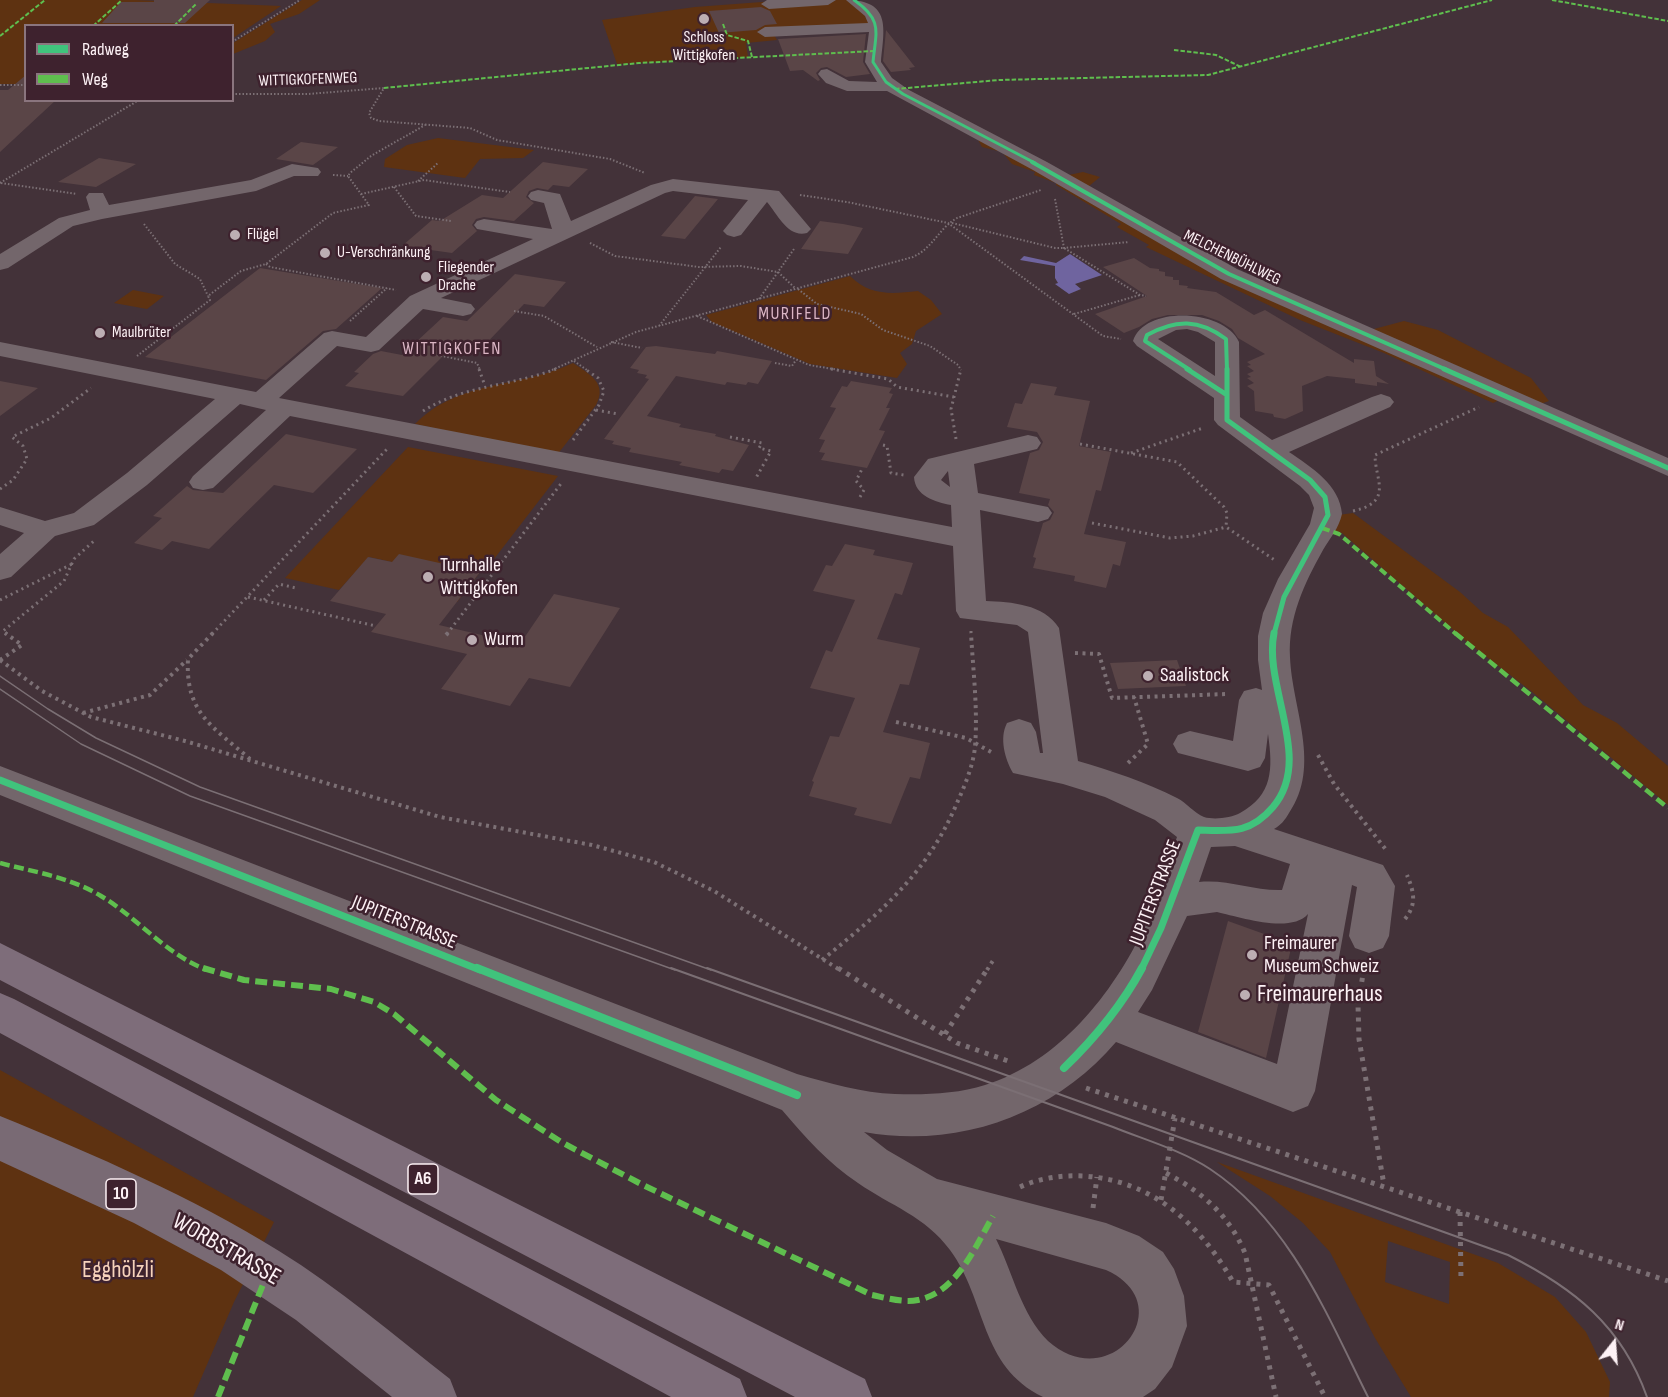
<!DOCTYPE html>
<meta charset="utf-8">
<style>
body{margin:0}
#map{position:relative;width:1668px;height:1397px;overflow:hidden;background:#433239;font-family:"Sofia Sans Condensed",sans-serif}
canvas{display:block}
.legend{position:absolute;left:24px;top:24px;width:210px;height:78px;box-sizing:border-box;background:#3e222e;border:2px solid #8a757e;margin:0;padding:8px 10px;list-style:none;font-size:18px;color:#fdf1f5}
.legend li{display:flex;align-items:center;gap:12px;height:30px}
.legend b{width:30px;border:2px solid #8a757e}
.north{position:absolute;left:1584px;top:1313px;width:60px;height:60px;-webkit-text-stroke:4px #3e222e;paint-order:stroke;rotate:17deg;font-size:16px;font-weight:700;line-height:24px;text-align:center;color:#fdf1f5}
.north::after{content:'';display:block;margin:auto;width:21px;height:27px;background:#fdf1f5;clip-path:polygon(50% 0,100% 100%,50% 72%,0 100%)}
</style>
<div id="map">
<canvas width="1668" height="1397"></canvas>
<ul class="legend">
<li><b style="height:8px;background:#40c37c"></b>Radweg</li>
<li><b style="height:8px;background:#5fbe4e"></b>Weg</li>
</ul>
<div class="north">N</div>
</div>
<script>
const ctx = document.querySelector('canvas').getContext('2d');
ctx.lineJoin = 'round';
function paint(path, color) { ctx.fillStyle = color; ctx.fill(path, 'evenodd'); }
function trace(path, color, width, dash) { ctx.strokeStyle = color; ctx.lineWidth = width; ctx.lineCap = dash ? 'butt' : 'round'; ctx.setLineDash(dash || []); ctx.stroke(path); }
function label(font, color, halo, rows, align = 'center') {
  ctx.font = font + ' "Sofia Sans Condensed",sans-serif'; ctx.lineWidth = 5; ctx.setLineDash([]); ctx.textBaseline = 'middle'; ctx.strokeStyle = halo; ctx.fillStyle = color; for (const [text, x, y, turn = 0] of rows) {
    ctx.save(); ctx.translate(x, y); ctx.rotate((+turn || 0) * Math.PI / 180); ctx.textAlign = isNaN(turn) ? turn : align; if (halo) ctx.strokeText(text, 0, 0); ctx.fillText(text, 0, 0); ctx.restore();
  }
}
paint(new Path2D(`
 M0,0H135L281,6L233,38L232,26H26L25,84H0Z
 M302,0H320L299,14L270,24L275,32L265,41L233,54V43Z
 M789,0H849L863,10L872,25L772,31L777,40L746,43L748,57L617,64L602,20L695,7Z
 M438,138L534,150L523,158L480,159L465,178L384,167L385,159L407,145Z
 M978,140L1059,177L1083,172L1100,177L1083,191L1359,333L1404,321L1438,330L1531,378L1549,401L1537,405L1510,395L1493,403L1384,353L1300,320L1146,247L1149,245L1117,227L1121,224L1056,185V183L1034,175L1035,172L1012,164L1002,152L982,147Z
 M850,276C870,296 891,294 918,291L931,300L942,314L916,331L912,344L900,353L907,364L897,378L810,364L712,322L706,315Z
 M133,290L164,296L147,309L114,303Z
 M573,363C589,374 608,383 596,405L557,455L415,424C460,379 517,389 573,363Z
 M408,447L558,476L484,572H480L457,602L375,583L392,562L369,557L339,590L285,578Z
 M1353,513L1460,592L1483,613L1508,627L1583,705L1617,723L1668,766V805L1531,691L1467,642L1342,533L1325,527L1331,516Z
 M0,1070L274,1222L234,1302L193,1397H0Z
 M1217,1162L1498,1263L1555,1297L1586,1332L1610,1382L1609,1397H1411L1375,1338L1330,1252L1303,1223L1270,1196ZM1388,1241L1450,1262L1449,1304L1385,1282Z`), '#5e3211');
paint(new Path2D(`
 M1070,254L1102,275L1075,284L1081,289L1069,294L1055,284L1058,283L1055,278V266L1020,260L1024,256L1056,263Z`), '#6f649f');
paint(new Path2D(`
 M154,0H210L185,23H102L121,2H154Z
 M761,7L770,11L777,24L765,25L756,30L719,33L709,11Z
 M886,30L915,67L909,68L911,70L891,72L883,61Z
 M866,34L863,62L870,74L846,77L827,67L821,68L816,73L820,80L818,81L803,70L790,71L778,39Z
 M26,75V100H56L0,152V90H8Z
 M301,142L338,147L313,165L276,159Z
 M99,158L136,164L96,187L58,182Z
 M543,162L588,169L569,187L553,185L548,190L537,188L529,191L526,197L534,203L514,221L484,217L476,219L472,225L477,231L452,253L402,246L432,220L440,221L482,195L503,198Z
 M695,196L718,199L685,239L661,236Z
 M820,221L843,224L863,228L848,254L801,249Z
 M1134,258L1150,268L1159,269V271L1165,272V276L1173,277V280H1179V285L1188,286L1187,288L1216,292L1254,315L1265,310L1354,363V359L1374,361L1376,376L1389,384L1377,382V386L1355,383V379L1327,376L1302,386L1303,411L1285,419L1274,417L1273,414L1255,411L1254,391L1247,386L1254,383L1247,378L1251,377L1247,374L1254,371L1247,366L1251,365L1247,362L1265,354L1238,338L1232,329L1219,321L1202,315H1168L1152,319L1139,327L1124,333L1095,314L1147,296L1103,267Z
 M260,268L382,288L336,329L323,331L266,380L145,357Z
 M515,274L566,282L544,307L524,304L475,355L449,350L403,396L345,386L359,373L354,372L373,354L381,351L402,355L443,317L467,321Z
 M656,346L715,354L717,351L772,361L758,384L748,382L746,385L727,382L725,385L676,376L647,416L681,424L679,427L716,434L715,436L749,445L733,471L722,469L719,473L679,465L682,462L629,452L631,448L612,444L614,441L604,439L649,379L645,378L647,375L637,373L639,370L630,368L646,347Z
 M0,381L38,388L0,416Z
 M851,381L892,388L889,393L893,394L886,408H890L879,430L885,431L867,468L821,460L825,453L819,452L825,440L819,439L836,408L830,407L842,386L847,387Z
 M1031,383L1057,387L1054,395L1090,401L1079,446L1111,452L1101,491L1096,490L1084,534L1126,542L1120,566L1113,564L1106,588L1074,581L1075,576L1033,568L1036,558L1033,557L1043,523L1050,520L1054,512L1048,505L1050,499L1019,493L1030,453L1039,450L1043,442L1037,432L1007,427L1015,403L1022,404Z
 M286,434L357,449L313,493L274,485L209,549L172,541L162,550L134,543L162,518L153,516L187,486L193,490L223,493Z
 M845,544L875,550L873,555L913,563L902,595L895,593L877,639L920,648L909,685L900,684L883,732L930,743L920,779L910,777L891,824L854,815L857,808L809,796L814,782L812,781L830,736L839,737L855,698L810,688L826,650L832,652L855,600L813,591L826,565L832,566Z
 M399,554L480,572L439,625L520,644L554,594L620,608L570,687L529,678L510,706L441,689L467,654L371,632L386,614L330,601L368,557L392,562Z
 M1177,660L1186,686L1118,689L1110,663Z
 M1228,921L1292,944L1266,1058L1198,1032Z`), '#5a4547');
trace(new Path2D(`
 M232,42L300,0
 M0,85H26
 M232,94H308L384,88L369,113L371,118L379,121L470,128L497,140L610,159L645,173
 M333,175L348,176
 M418,181L438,163
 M0,183L139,100
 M1,183L77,194
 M394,187L416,216L451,221
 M361,194L424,180L510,192
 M800,195L847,202L948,223L1103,336L1121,339
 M1055,199L1064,248L1129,242
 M952,223L1055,248H1064L1140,295L1146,296
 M144,224L175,264L200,279L208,296
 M590,243L615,256L699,267L741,266L778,272L796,289
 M266,264L270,267L396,290
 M798,289L817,304L861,314L883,330L930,346L958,365L961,370
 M759,299L794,249
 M514,311L544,316L597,347
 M1074,314L1140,295
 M697,316L809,365L839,370
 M350,321L387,288
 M659,326L721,247
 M611,342L642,348
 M437,355L477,363L480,370
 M137,356L210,300L208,296L241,271L266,264L333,213L369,205L348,176L350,173L371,156L425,125
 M574,361L587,370
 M775,363L792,366L796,360
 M552,370L636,332L913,257C933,248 939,228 957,218L1041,190`), '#7c7075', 2, [1.5, 2]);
trace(new Path2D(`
 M479,369L485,386
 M831,369L888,379L897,387L954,397
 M596,410L618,414
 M423,411C464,385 512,386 556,369
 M730,437L762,443L759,448L771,451L756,478
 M956,439L951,409L961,369
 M573,440L599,405L604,391L598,378L585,369
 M1080,444L1177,462L1224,507L1227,513L1226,527L1276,561
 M883,445L887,446L891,473L904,475
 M1131,453L1203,428
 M0,489L13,480L27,459L23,446L12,437L51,418L91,388
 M860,497L864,490L856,481L862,469
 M1353,511C1394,502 1375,480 1375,455L1479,407
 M1092,523L1170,538L1193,536L1226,527
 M248,597L376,626
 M0,600L72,564
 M264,600L279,584L296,588
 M971,631V634
 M7,634L3,631L64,581L74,559L95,540
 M212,634L387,449
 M447,634L563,481`), '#7c7075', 3, [2, 4]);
trace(new Path2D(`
 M213,633L188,659C185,713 213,727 250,759
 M446,635L448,633
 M1075,653L1099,654L1112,698L1228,694
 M0,660L42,691L91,717L185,741L440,817L592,845L654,862L714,891L840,970
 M0,660L22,645L5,633
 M83,713L150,695L187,660
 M896,722L966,738L991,752
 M1318,755L1334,784L1387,851
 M1128,763L1148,744L1134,697
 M1405,919C1417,904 1414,892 1407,875
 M822,960C880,913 927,874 957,803C965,785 973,766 975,747C978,709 973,670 971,633
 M987,970L994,959
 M1364,970L1365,964`), '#7c7075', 4, [3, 4.5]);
trace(new Path2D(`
 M838,968L957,1043L1008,1061
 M1364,968L1358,1005L1359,1039L1384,1185
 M945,1034L988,968
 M1086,1088L1668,1281
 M1166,1173C1202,1192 1229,1215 1245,1253L1276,1397
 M1020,1187C1040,1178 1061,1175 1083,1176C1152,1180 1200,1224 1233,1282L1269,1285L1325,1397
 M1161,1200L1175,1118
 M1093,1208L1097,1177
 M1460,1212L1461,1280`), '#7c7075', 5, [4, 6]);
paint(new Path2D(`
 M836,0L828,5L769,9L761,4L767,0Z
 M846,0C892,0 884,29 881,62L892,78L909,90L1047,162L1237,269L1668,458V476L1221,279L1033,170L887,91H847L826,83L818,74L821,70L827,69L849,81L877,82L865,62L869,32L765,37L757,32L765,27L868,23L865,16Z
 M292,164L318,168L321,172L318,176H294L256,191L102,219L73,226L8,268L0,270V254L59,218L90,210L86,197L89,193H103L109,205L251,180Z
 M673,179L779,191L811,229L807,233C788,238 778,215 767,202L741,235L734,237L727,235L723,231L748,200L673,191L665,193L441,298L471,304L475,309L471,314L463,316L423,309L379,350L371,352L337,346L279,398L952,527L951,505C935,502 915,496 914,477L928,459L1028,435L1037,437L1041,443L1037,449L974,464L978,493L1048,507L1052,513L1048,519L1038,522L980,510L986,601C1011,602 1044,604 1059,628L1078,761C1112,771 1146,782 1177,798C1187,803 1194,813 1204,817C1214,820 1231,818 1240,813C1273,795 1273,769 1268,734L1265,758L1260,767L1248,771L1178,753L1173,744L1178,735L1190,731L1233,741L1239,700L1244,691L1256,688L1262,690L1258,660V636L1263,613L1278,579L1310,524L1314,508L1309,495L1300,486L1218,425L1214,420V398L1137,346L1133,341C1145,305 1224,309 1239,342L1240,417L1272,440L1372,397L1381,394L1390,397L1394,402L1390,407L1289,452C1311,467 1340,485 1342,514C1339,528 1330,538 1323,550C1304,584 1288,618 1290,657C1292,709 1322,765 1289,813C1285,820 1281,825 1274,829L1383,865L1395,886L1389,936L1383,948L1369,953L1355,948L1349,936L1357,887L1352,885L1315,1091L1308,1106L1293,1112L1116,1042C1054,1115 958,1149 864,1132L887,1150L937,1179L1106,1223L1139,1236L1163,1252L1174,1269L1184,1296L1187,1326L1172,1367L1155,1389L1143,1397H1043C979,1366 987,1300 950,1250C925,1216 891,1206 858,1183C828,1163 805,1137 782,1110L0,795V766L797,1074C829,1083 862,1093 895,1094C924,1095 957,1094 985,1085C1059,1062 1113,994 1145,926C1158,897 1166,867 1177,837L1155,820L1105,797L1063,784L1013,773C1005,759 999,738 1007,723L1019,719L1031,723L1036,732L1040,753H1043L1028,632L1017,625L960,618L956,611L953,546L290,416L213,488L203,490L193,488L189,482L193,476L266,410L240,404L147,485L94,525L55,536L11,577L0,580V554L24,533L0,525V507L45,521L74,513L127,473L215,399L0,356V342L256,392L324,333L332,331L366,337L410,296L533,239L477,229L474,225L477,221L484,219L552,229L544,203L531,200L528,196L531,192L538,190L560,194L571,221L651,185ZM1187,329L1198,332L1215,342V376L1158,339L1176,330ZM948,471L950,487L941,480ZM1235,846L1290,864L1282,890C1253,891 1228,879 1199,882L1211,847ZM1217,912C1239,917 1291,934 1308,914L1277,1064L1138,1012L1152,990L1187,916ZM996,1239L1106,1270C1182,1304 1111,1397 1048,1341C1021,1314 1013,1273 996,1239Z`), '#73666b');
paint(new Path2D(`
 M0,1116C95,1155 192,1197 279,1251C339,1288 394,1335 450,1379L457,1397H392L296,1320L221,1270L134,1223L0,1161Z`), '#796a74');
paint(new Path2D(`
 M0,943L865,1379L872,1397H795L0,980Z
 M0,993L14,999L740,1379L747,1397H671L0,1033Z`), '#7e6d7a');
trace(new Path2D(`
 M0,676L48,709L96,738L200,787L711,970
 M0,689L81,744L190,796L675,970`), '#7b6f74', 1.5);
trace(new Path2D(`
 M671,968L1113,1127C1145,1140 1181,1150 1210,1169C1290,1222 1327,1315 1368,1397
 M707,968L1508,1255C1574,1288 1622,1326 1647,1397`), '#7b6f74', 2);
trace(new Path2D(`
 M1552,0L1668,21
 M723,24L727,35L748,41L752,57
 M93,26L121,1
 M174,26L196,4
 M0,36L45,0
 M1174,50L1216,55L1241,67
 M384,88L639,63L874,51
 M895,89L999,80L1208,75L1492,0`), '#5fbe4e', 2, [4.5, 2]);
trace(new Path2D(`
 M1322,528L1339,534L1456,634`), '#5fbe4e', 4, [8, 4]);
trace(new Path2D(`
 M1455,633L1668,808
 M0,863C34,872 70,877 101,896C138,918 165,954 207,970`), '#5fbe4e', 4.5, [10, 4.5]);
trace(new Path2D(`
 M203,968L244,980L331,989L374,1002L394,1014L496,1100L561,1142L643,1185L872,1295C887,1298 903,1303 918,1300C957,1292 975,1247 993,1216
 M218,1397L268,1272`), '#5fbe4e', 6, [12, 6]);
trace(new Path2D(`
 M854,0C883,20 876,31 873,62L886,82L903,94L1035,163`), '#40c37c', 3);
trace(new Path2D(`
 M1032,162L1229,274L1447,370
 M1190,370L1145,341L1147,335C1176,319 1199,319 1226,339L1227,370`), '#40c37c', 4);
trace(new Path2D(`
 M1187,369L1227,395
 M1227,369V395
 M1444,369L1668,468
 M1227,395V420L1310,480L1325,497L1328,515L1284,597L1274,634`), '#40c37c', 5);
trace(new Path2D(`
 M0,780L480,970
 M1141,970L1161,928L1198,830C1231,831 1250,834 1273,807C1314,759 1263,687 1274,633`), '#40c37c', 7);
trace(new Path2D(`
 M477,968L797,1095
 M1064,1068C1095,1038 1121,1007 1142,968`), '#40c37c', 8);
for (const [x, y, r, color] of [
 [704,19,6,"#bcaeb3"],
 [235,235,6,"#bcaeb3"],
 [325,253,6,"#bcaeb3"],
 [426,277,6,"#bcaeb3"],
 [100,333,6,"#bcaeb3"],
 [428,577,6,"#bcaeb3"],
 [472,640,6,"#bcaeb3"],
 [1148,676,6,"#bcaeb3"],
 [1252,955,6,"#bcaeb3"],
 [1245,995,6,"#bcaeb3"]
]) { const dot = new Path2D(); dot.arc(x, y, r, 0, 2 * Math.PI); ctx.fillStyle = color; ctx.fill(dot); trace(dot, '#3e222e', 2); }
label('16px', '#fdf1f5', '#3e222e', [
 ["Schloss",704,38,"center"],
 ["Wittigkofen",704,56,"center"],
 ["Flügel",247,235],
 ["U-Verschränkung",337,253],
 ["Fliegender",438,268],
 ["Drache",438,286],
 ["Maulbrüter",112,333]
], 'left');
label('16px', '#fdf1f5', '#3e222e', [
 ["WITTIGKOFENWEG",308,80,-2],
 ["MELCHENBÜHLWEG",1232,258,26]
]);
ctx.letterSpacing = '1.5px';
label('18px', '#dbb5c4', '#3e222e', [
 ["MURIFELD",795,314],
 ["WITTIGKOFEN",452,349]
]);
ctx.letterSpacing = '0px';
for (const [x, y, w] of [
 [423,1179,30],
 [121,1194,30]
]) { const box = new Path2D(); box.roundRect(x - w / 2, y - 15, w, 30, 4.5); ctx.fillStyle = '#3e222e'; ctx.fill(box); trace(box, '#fdf1f5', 1.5); }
label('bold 18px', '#fdf1f5', null, [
 ["A6",423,1179],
 ["10",121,1194]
]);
label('20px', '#fdf1f5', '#3e222e', [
 ["Turnhalle",440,566],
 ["Wittigkofen",440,589],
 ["Wurm",484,640],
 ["Saalistock",1160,676],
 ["Freimaurer",1264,944],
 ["Museum Schweiz",1264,967]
], 'left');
label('20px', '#fdf1f5', '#3e222e', [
 ["JUPITERSTRASSE",1156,893,-69],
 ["JUPITERSTRASSE",404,923,22]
]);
label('24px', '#fdf1f5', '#3e222e', [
 ["Freimaurerhaus",1257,995]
], 'left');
label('24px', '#fdf1f5', '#3e222e', [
 ["WORBSTRASSE",226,1250,30]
]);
label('24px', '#f7d3bc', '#3e222e', [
 ["Egghölzli",118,1271]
]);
</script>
